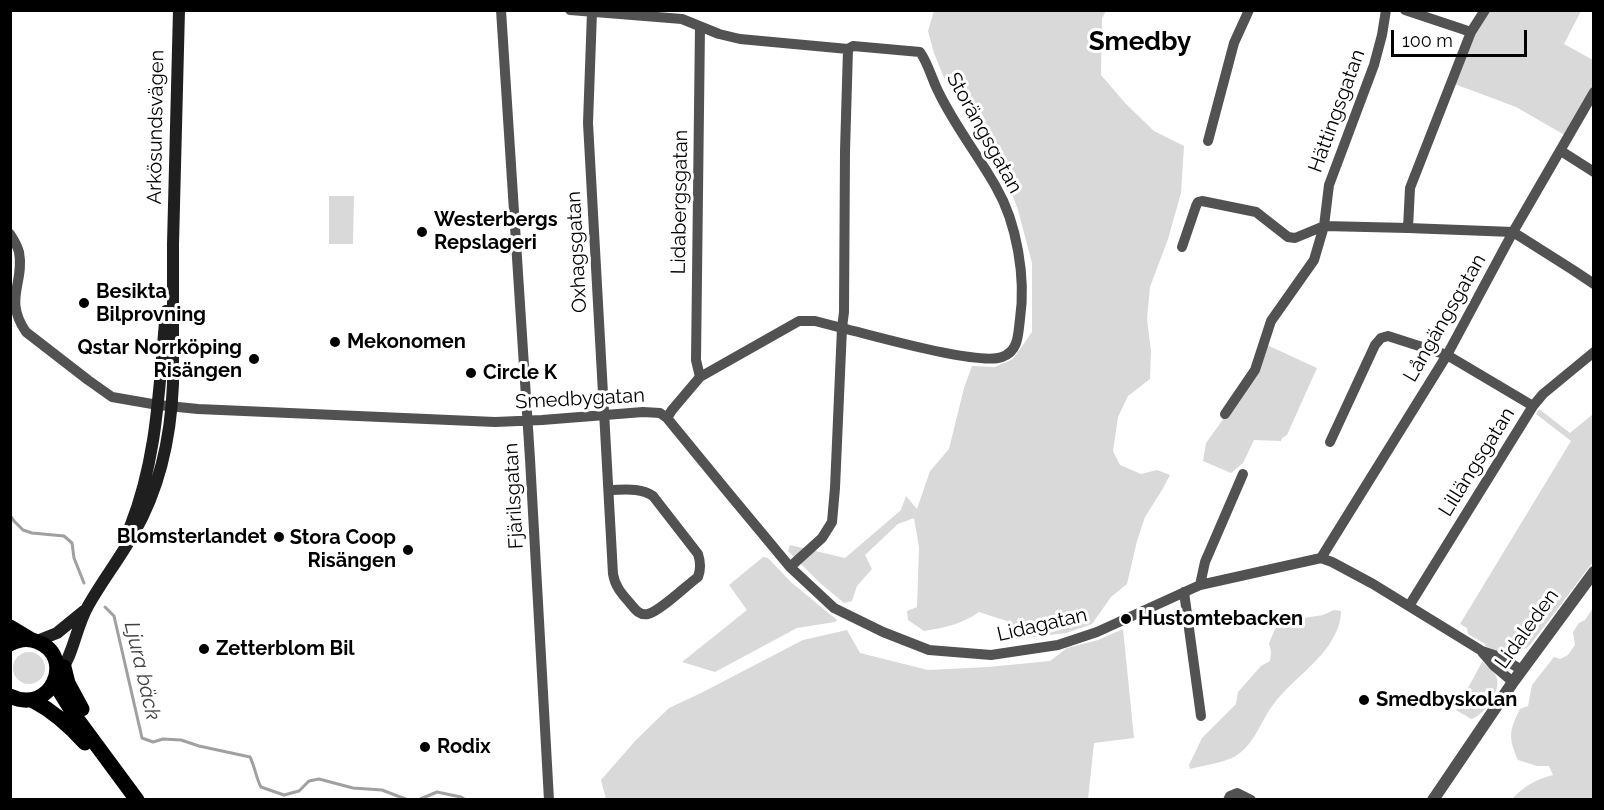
<!DOCTYPE html>
<meta charset="utf-8">
<style>
body{margin:0}
#map{position:relative;width:1604px;height:810px;overflow:hidden;background:#fff;font-family:Raleway,sans-serif}
canvas{display:block}
.frame{position:absolute;inset:0;border:12px solid #000;pointer-events:none}
.scale{position:absolute;left:1391px;top:30px;width:136px;height:27px;box-sizing:border-box;border:3px solid #000;border-top:0;padding-left:8px;font-size:18px;line-height:21px;white-space:nowrap;color:#000;-webkit-text-stroke:4px #fff;paint-order:stroke}
</style>
<div id="map">
<canvas width="1604" height="810"></canvas>
<div class="frame"></div>
<div class="scale">100 m</div>
</div>
<script>
const ctx = document.querySelector('canvas').getContext('2d');
ctx.lineJoin = 'round';
function paint(path, color) { ctx.fillStyle = color; ctx.fill(path, 'evenodd'); }
function trace(path, color, width, dash) { ctx.strokeStyle = color; ctx.lineWidth = width; ctx.lineCap = dash ? 'butt' : 'round'; ctx.setLineDash(dash || []); ctx.stroke(path); }
function label(font, color, halo, rows, align = 'center') {
  ctx.font = font + ' Raleway,sans-serif'; ctx.lineWidth = 6; ctx.setLineDash([]); ctx.textBaseline = 'middle'; ctx.strokeStyle = halo; ctx.fillStyle = color; for (const [text, x, y, turn = 0] of rows) {
    ctx.save(); ctx.translate(x, y); ctx.rotate((+turn || 0) * Math.PI / 180); ctx.textAlign = isNaN(turn) ? turn : align; if (halo) ctx.strokeText(text, 0, 0); ctx.fillText(text, 0, 0); ctx.restore();
  }
}
paint(new Path2D(`
 M934,11H1106L1102,18L1101,75L1126,104L1154,131L1184,146L1181,193L1168,239L1150,287L1147,319L1151,351L1150,379L1128,396L1118,417L1113,451L1120,465L1141,474L1157,470L1170,475L1162,490L1145,517L1137,541L1127,584L1111,597L1092,624L1066,633L1025,638L1010,622L979,612C962,624 944,628 924,631L908,620L907,611L917,607L919,547L914,518L898,524L865,555L872,569L857,586L852,601L844,603L820,583L788,551L790,545L845,558L901,510L906,496L917,509L930,471L949,449L964,388L972,366L995,367L1013,359L1032,332V263L1018,210L1002,168L981,139L944,78L934,53L928,31Z
 M1485,11H1581L1564,44L1593,60V92L1568,137L1516,107L1452,83Z
 M329,196H354L353,244H329Z
 M1267,345L1317,368L1287,435L1282,438L1281,441L1254,440L1243,463L1231,473L1203,461L1206,443L1224,418Z
 M1539,409L1570,433L1593,414V562L1530,645C1513,659 1504,654 1485,646V644L1468,634L1467,628L1460,624L1571,441L1536,414Z
 M763,557L768,558L792,583L837,620L835,622L797,628L715,672L682,662L747,610L729,585Z
 M1593,608V799H1512C1523,787 1536,779 1553,775L1549,766H1537L1518,760C1508,737 1509,731 1520,709L1528,706L1532,685L1554,657L1560,659L1568,655L1575,645L1573,632L1579,623L1585,620Z
 M1334,610L1341,611C1341,623 1336,634 1329,645C1312,669 1286,685 1270,709C1259,726 1253,746 1234,757C1225,762 1202,766 1190,769L1189,765L1202,738L1236,704L1238,692L1261,666L1270,661L1271,652L1269,643L1278,622L1323,615Z
 M1123,629L1134,738L1094,743L1088,799H606L601,780L636,740L669,708L701,693L803,640L847,630L860,653L928,670L988,667L1050,661L1067,648L1098,640Z
 M13 668a16 16 0 1 1 32 0a16 16 0 1 1-32 0Z
 M1482,662C1487,666 1493,670 1496,676C1503,689 1484,716 1471,719L1456,710Z`), '#d9d9d9');
trace(new Path2D(`
 M10,515L14,521L23,530L32,533L64,536L72,543L74,558L84,583
 M105,607L114,616L142,738L153,742L163,739L181,740L199,746L250,757C255,767 256,778 261,787L284,795L299,791L309,781L319,779L353,788L382,790L408,800
 M418,800L437,792L461,797L466,800`), '#a0a0a0', 3);
trace(new Path2D(`
 M501,10L530,459L549,800
 M570,10L682,19L719,34L740,39L848,49L853,46L920,52C929,65 932,80 939,93C955,126 978,155 996,187C1017,223 1026,278 1020,319C1018,334 1019,351 1002,357C978,366 872,335 842,328L835,488L832,522L822,538L790,567
 M1405,10L1471,32
 M592,12L588,123L613,574C615,586 621,593 629,602C634,608 639,616 648,614C659,612 687,585 698,577C701,569 701,563 698,554L653,496C639,487 624,490 609,490
 M700,26L696,360L700,377
 M1208,141L1234,43L1249,10
 M1561,151L1594,172
 M1408,228L1410,188L1471,32L1485,10
 M10,234C14,240 17,245 19,252C25,283 3,299 26,332L88,380L112,397L158,405L198,409L495,422L542,420L643,412L660,413L667,418L726,490L790,567L834,608L883,632L929,650L991,655L1058,645L1097,632L1200,585L1321,558L1332,562L1373,584L1482,651L1500,657L1522,670
 M1182,247L1196,206L1198,202L1202,201L1256,212L1288,237L1295,238L1324,226L1408,228L1513,232L1573,270L1594,284
 M1225,414L1255,370L1271,321L1314,260L1324,226L1329,185L1374,65L1382,35L1386,10
 M667,418L672,410L700,377L799,321H815L842,328L844,312L845,151L848,49
 M1330,442L1375,345L1381,338L1388,336L1447,355L1533,406
 M1321,558L1447,355L1513,232L1594,92
 M1200,585L1205,562L1243,474
 M1184,592L1201,716
 M1409,606L1533,406L1543,394L1594,352
 M1482,652L1494,666L1513,682
 M1228,800L1230,796L1237,793L1251,800`), '#525252', 10);
trace(new Path2D(`
 M1433,800L1513,682L1594,572`), '#525252', 12);
trace(new Path2D(`
 M130,527C158,457 159,385 166,311
 M37,641L57,633L84,611
 M60,673C74,653 76,627 88,606C102,581 120,558 134,533C160,488 171,435 173,384V244L179,10`), '#1f1f1f', 12);
trace(new Path2D(`
 M10,627L30,639
 M10,644C19,639 29,638 38,642C76,657 51,716 10,696
 M64,667L68,683L82,709
 M54,682L75,716L137,800
 M32,700C53,711 69,725 85,743`), '#000', 15);
for (const [x, y, r, color] of [
 [422,232,6,"#000"],
 [84,303,6,"#000"],
 [335,342,6,"#000"],
 [254,359,6,"#000"],
 [471,373,6,"#000"],
 [279,537,6,"#000"],
 [408,550,6,"#000"],
 [1126,619,6,"#000"],
 [204,649,6,"#000"],
 [1364,700,6,"#000"],
 [425,747,6,"#000"]
]) { const dot = new Path2D(); dot.arc(x, y, r, 0, 2 * Math.PI); ctx.fillStyle = color; ctx.fill(dot); trace(dot, '#fff', 2); }
label('20px', '#000', '#fff', [
 ["Hättingsgatan",1337,111,-70],
 ["Arkösundsvägen",156,127,-89],
 ["Storängsgatan",984,133,61],
 ["Lidabergsgatan",680,202,-89],
 ["Oxhagsgatan",577,252,-93],
 ["Långängsgatan",1445,318,-60],
 ["Smedbygatan",580,399,-3],
 ["Lillängsgatan",1477,462,-58],
 ["Fjärilsgatan",514,496,-93],
 ["Lidagatan",1042,625,-13],
 ["Lidaleden",1527,629,-54]
]);
label('bold 20px', '#000', '#fff', [
 ["Westerbergs",434,220],
 ["Repslageri",434,243],
 ["Besikta",96,292],
 ["Bilprovning",96,315],
 ["Mekonomen",347,342],
 ["Qstar Norrköping",242,348,"right"],
 ["Risängen",242,371,"right"],
 ["Circle K",483,373],
 ["Blomsterlandet",267,537,"right"],
 ["Stora Coop",396,538,"right"],
 ["Risängen",396,561,"right"],
 ["Hustomtebacken",1138,619],
 ["Zetterblom Bil",216,649],
 ["Smedbyskolan",1376,700],
 ["Rodix",437,747]
], 'left');
label('italic 21px', '#414141', '#fff', [
 ["Ljura bäck",142,671,77]
]);
label('bold 26px', '#000', '#fff', [
 ["Smedby",1140,42]
]);
</script>
